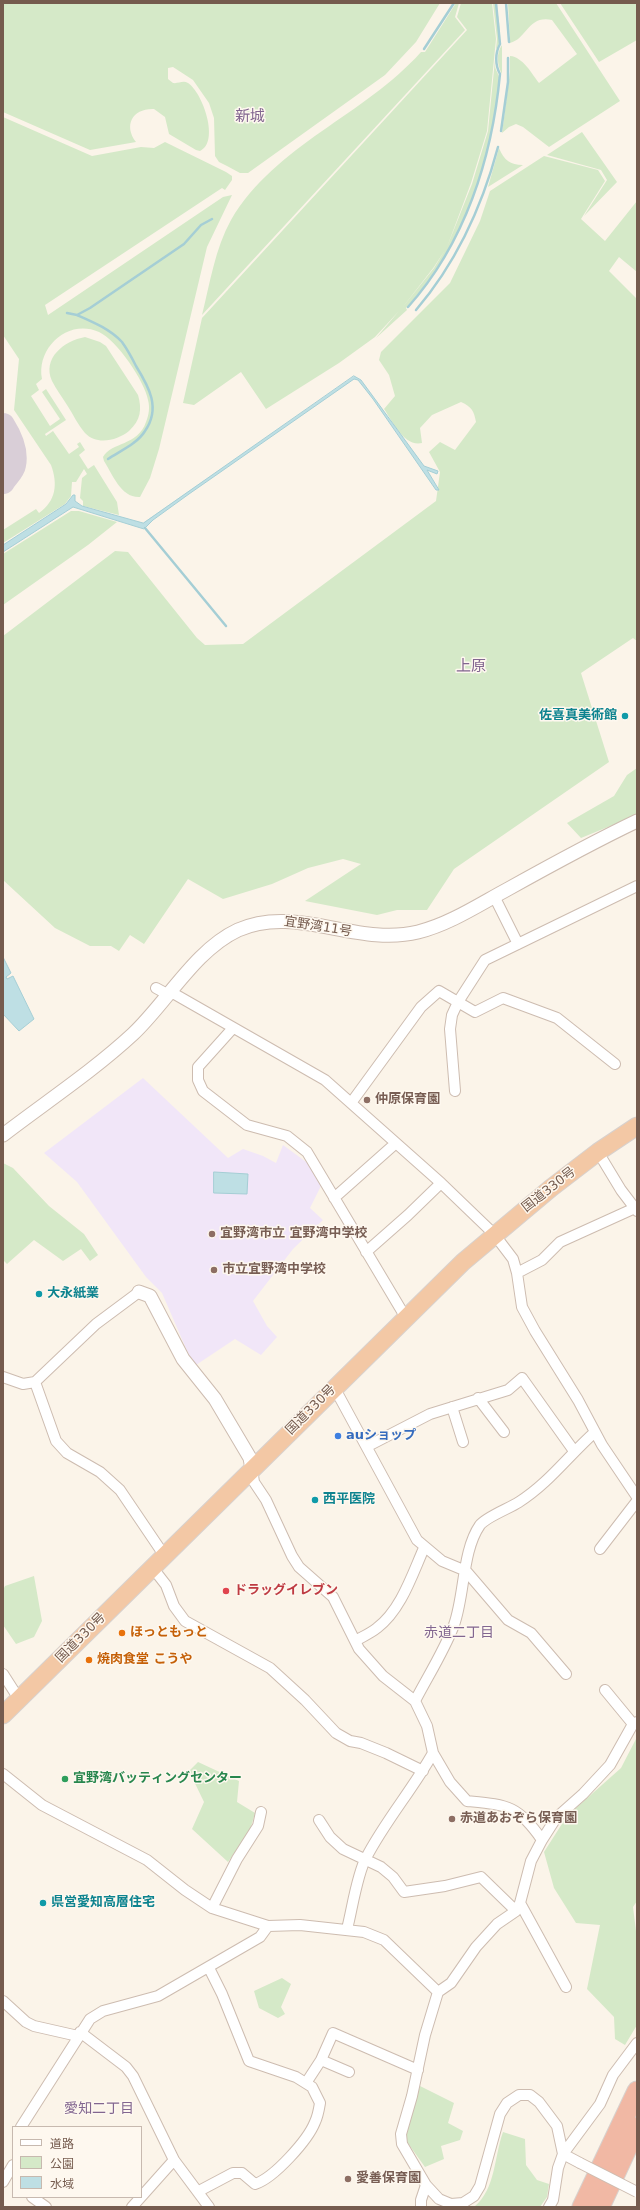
<!DOCTYPE html>
<meta charset="utf-8">
<style>
body{margin:0}
#map{position:relative;width:640px;height:2210px;overflow:hidden;background:#fbf4e9;font-family:"DejaVu Sans","Noto Sans JP",sans-serif}
canvas{display:block}
.frame{position:absolute;inset:0;border:4px solid #755b4e;pointer-events:none}
.legend{position:absolute;left:12px;top:2126px;width:130px;height:72px;box-sizing:border-box;background:#fef8ef;border:1px solid #c7b9af;margin:0;padding:5px 7px;list-style:none;font-size:12px;color:#755b4e}
.legend li{display:flex;align-items:center;gap:8px;height:20px}
.legend b{width:20px;border:1px solid #c7b9af}
</style>
<div id="map">
<canvas width="640" height="2210"></canvas>
<div class="frame"></div>
<ul class="legend">
<li><b style="height:5px;background:#fff"></b>道路</li>
<li><b style="height:11px;background:#d5e9c8"></b>公園</li>
<li><b style="height:11px;background:#bedfe4"></b>水域</li>
</ul>
</div>
<script>
const ctx = document.querySelector('canvas').getContext('2d');
ctx.lineJoin = 'round';
function paint(path, color) { ctx.fillStyle = color; ctx.fill(path, 'evenodd'); }
function trace(path, color, width, dash) { ctx.strokeStyle = color; ctx.lineWidth = width; ctx.lineCap = dash ? 'butt' : 'round'; ctx.setLineDash(dash || []); ctx.stroke(path); }
function label(font, color, halo, rows, align = 'center') {
  ctx.font = font + ' "DejaVu Sans","Noto Sans JP",sans-serif'; ctx.lineWidth = 3; ctx.setLineDash([]); ctx.textBaseline = 'middle'; ctx.strokeStyle = halo; ctx.fillStyle = color; for (const [text, x, y, turn = 0] of rows) {
    ctx.save(); ctx.translate(x, y); ctx.rotate((+turn || 0) * Math.PI / 180); ctx.textAlign = isNaN(turn) ? turn : align; if (halo) ctx.strokeText(text, 0, 0); ctx.fillText(text, 0, 0); ctx.restore();
  }
}
paint(new Path2D(`
 M143,1078L228,1158L243,1149L263,1156L276,1163L283,1145L309,1164L321,1186L310,1208L323,1220L293,1249L253,1301L267,1326L277,1337L261,1355L235,1339L196,1365L191,1360L162,1293L146,1277L77,1182L44,1153Z`), '#f1e6f8');
paint(new Path2D(`
 M3,3H440L416,42L385,75L248,173H240L227,166L219,162L215,156L214,118L209,103L193,80L173,67L168,68V79L173,83C178,84 183,80 188,83C203,93 220,142 200,151L196,150L169,134L165,117L154,109C133,108 123,125 136,142L90,150L3,112Z
 M456,3H459L455,17L465,30L202,315C210,283 215,249 231,220C276,144 364,116 421,52H425Z
 M461,3H492L496,39L487,131L471,183L447,247L472,184L488,131L497,39L493,3H496C498,16 501,29 500,42C499,45 497,47 496,50C495,55 496,61 495,65C495,70 498,72 499,77C499,90 496,103 494,116C483,186 454,255 406,308L407,310L376,338L399,311L375,337L339,363L266,409L241,372L194,405L183,403L202,318L467,30L457,17ZM445,250L434,268L402,308L434,267Z
 M508,3H556L620,101L549,147L523,127L516,124L509,127L502,133L510,72V56C523,57 532,74 539,83L577,54L552,20C528,15 527,39 510,43Z
 M560,3H637V40L599,62Z
 M502,45V74C497,65 496,53 502,45Z
 M3,117L92,156L141,147L154,148L165,142L226,172L232,176V180L225,190L222,188L45,305L48,315L223,197L232,195L207,247L159,449L150,478L140,497C121,498 113,475 104,461L103,457C111,442 138,446 146,422C149,415 150,407 148,400C145,382 117,340 99,332C68,318 36,348 42,379L36,384L39,390L31,396L50,426L60,419L42,392L46,389L66,420L45,434L46,436L53,431L69,454L79,447L77,444L80,442L85,450L79,455L88,469L94,465L117,502L119,515L83,506V501L80,498L82,478L87,474L84,469L76,482H72L71,496L65,504L3,543V530L36,509L39,513C56,501 58,484 51,465L14,410L19,359L3,335Z
 M582,132L617,182L584,216L607,180L601,170L547,155Z
 M499,148C504,160 510,165 523,165L488,187Z
 M544,156L598,170L605,181L581,219L605,241L637,201V272L619,257L609,271L637,299V641L633,638L581,673L609,762L454,869L427,910H397L377,915L305,901L361,864L343,859L308,868L272,884L223,899L188,879L144,944L130,935L119,951L111,946H90L55,928L3,880V636L115,551L128,552L197,638L205,645L243,644L436,501L440,472L429,452L440,442L455,450L476,422C474,411 472,407 461,402L432,415L420,428L422,443C404,447 393,422 384,409L395,396L389,375L379,360L381,352L450,283L480,221L490,191Z
 M85,337L100,342L106,346L138,395C142,409 141,420 129,431C118,440 97,446 85,433C78,425 73,414 67,405C62,397 56,389 52,381C42,358 64,341 85,337Z
 M71,511H79L117,522L88,545L3,605V554Z
 M637,768V815L581,838L567,823L614,796L627,775Z
 M3,1163L13,1168L49,1206L84,1234L98,1255L90,1261L81,1249L63,1261L34,1240L7,1264L3,1260Z
 M34,1576L42,1621L34,1637L16,1644L3,1625V1590L5,1586Z
 M637,1737V1901L633,1907L637,1939V2025L625,2045L615,2039L614,2017L587,1989L600,1925L576,1923L554,1888L544,1852L567,1816L621,1768Z
 M198,1762L239,1781L237,1802L255,1813L250,1830L228,1862L192,1829L204,1802L189,1771Z
 M282,1978L291,1984L281,2007L285,2014L278,2018L259,2008L254,1991Z
 M420,2086L454,2103L448,2123L463,2131L460,2140L441,2146L444,2159L425,2167L407,2142L406,2131Z
 M503,2132L525,2139L526,2165L537,2180L549,2184L547,2197L540,2207H474C496,2189 494,2157 503,2132Z`), '#d5e9c8');
const water = new Path2D(`
 M354,376L361,380L424,466L438,471L437,474L427,470L439,490H436L373,399L358,380L354,379L189,494L153,520L144,529L73,507L3,552V545L66,504L73,495H75V501L82,506L143,523Z
 M3,957L11,973L6,977L7,979L13,976L34,1019L19,1031L3,1014Z
 M214,1172L248,1174L247,1194L214,1193Z`);
paint(water, '#bedfe4');
trace(water, '#a5ced5', 1);
trace(new Path2D(`
 M506,3L509,42
 M424,49L454,3
 M501,131L508,82V58
 M408,307C465,243 492,159 500,74C495,65 495,53 500,44L496,3
 M416,310C457,262 482,207 498,147
 M67,313L77,315L90,308L184,244L201,225L212,219
 M77,315C93,322 110,329 122,342C127,349 132,358 136,366C149,387 161,408 145,431C137,444 120,451 108,459
 M145,528L226,626`), '#a5ced5', 2.5);
trace(new Path2D(`
 M3,425C10,436 17,451 14,465C13,471 6,477 3,482`), '#d9ced7', 24);
const minor = new Path2D(`
 M494,896L518,944
 M156,988L169,995
 M171,992L325,1080L441,1183L494,1234L513,1259L517,1273L522,1307L535,1331L578,1400L602,1445L637,1497
 M233,1028L198,1067V1080L203,1091L247,1125L287,1136L307,1152L406,1318
 M455,1091L450,1029L452,1015L458,1002L485,960L637,886
 M351,1103L421,1007L439,991L475,1012L503,998L557,1018L615,1064
 M598,1152L621,1190L637,1211
 M334,1198L396,1143
 M366,1252L408,1215L441,1183
 M517,1273L542,1260L560,1242L635,1208
 M3,1377L23,1384L35,1382L96,1324L139,1292
 M35,1382L56,1441L67,1453L100,1472L120,1490L164,1555
 M334,1387L417,1540L442,1561L466,1571L508,1620L531,1633L566,1674
 M478,1398L504,1432
 M452,1407L463,1442
 M368,1446L430,1414L508,1390L522,1378L574,1451
 M252,1469L254,1482L266,1500L292,1556L299,1567L333,1597L359,1649L383,1676L415,1701L427,1726L433,1753L450,1782L467,1801C507,1805 518,1805 542,1840
 M600,1549L637,1501
 M152,1567L166,1585L174,1606L185,1621L270,1668L305,1700L336,1733L350,1741L361,1743L386,1753L423,1771
 M355,1641C362,1637 371,1633 377,1628C401,1610 412,1575 424,1548
 M3,1674L19,1699
 M605,1690L633,1724
 M415,1701C428,1676 444,1651 454,1625C465,1594 462,1551 480,1525C486,1517 510,1508 519,1502C549,1483 569,1455 595,1432
 M3,1774L42,1805L147,1860L185,1890L212,1908L268,1926L300,1925L364,1932L384,1940L438,1992
 M319,1820L330,1837L343,1849L381,1867L393,1877L404,1892L445,1886L481,1877L516,1911
 M520,1903L566,1987
 M212,1908L237,1859L258,1826L261,1812
 M347,1929C352,1910 357,1874 366,1858C385,1821 413,1789 433,1753
 M3,2001L26,2022L34,2026L78,2036
 M80,2032L126,2067L133,2076L174,2160L209,2207
 M321,2060L349,2072
 M306,2083L321,2060L333,2033L418,2070
 M21,2127L90,2019L103,2011L158,1996L260,1937L268,1926
 M580,2163L563,2154L557,2126L539,2102L530,2095H519L507,2103L500,2114L480,2186L474,2196L463,2203L451,2204L439,2199L426,2185L402,2144L401,2134L412,2096L425,2035L438,1992L451,1983L476,1947L497,1924L516,1911L520,1903L531,1861L542,1840L556,1818L583,1794L610,1765L633,1724L637,1722
 M3,2182L13,2165
 M199,2191L233,2173H242L255,2184C274,2178 308,2140 315,2122C318,2116 319,2109 320,2103L312,2087L296,2077L249,2061L222,1994L209,1968
 M32,2197L46,2207
 M141,2197L174,2160
 M132,2207L141,2197
 M421,2207V2200L426,2185
 M549,2207L553,2200L558,2168L563,2154L600,2104L613,2075L637,2043`);
const tertiary = new Path2D(`
 M3,1135C46,1102 93,1071 133,1034C167,1002 195,950 238,930C296,904 357,947 418,932C450,924 480,904 508,889C551,865 593,842 637,821
 M139,1292L150,1296L183,1359L215,1399L250,1458L252,1469`);
const trunk = new Path2D(`
 M3,1715L463,1262L551,1188L598,1152L637,1126`);
const motorway = new Path2D(`
 M582,2207L637,2091
 M600,2207L637,2127`);
trace(minor, '#cdbcb0', 12);
trace(tertiary, '#cdbcb0', 15);
trace(trunk, '#d8d1cd', 19);
trace(motorway, '#d8d1cd', 21);
trace(minor, '#fff', 10);
trace(tertiary, '#fff', 13);
trace(trunk, '#f3c8a5', 17);
trace(motorway, '#f1b8a4', 19);
const minorBridge = new Path2D(`
 M580,2163L637,2192`);
trace(minorBridge, '#cdbcb0', 12, []);
trace(minorBridge, '#fff', 10);
for (const [x, y, r, color] of [
 [625,716,4,"#0f9aa8"],
 [367,1100,4,"#8d6e63"],
 [212,1234,4,"#8d6e63"],
 [214,1270,4,"#8d6e63"],
 [39,1294,4,"#0f9aa8"],
 [338,1436,4,"#3f7fe0"],
 [315,1500,4,"#0f9aa8"],
 [226,1591,4,"#e0444e"],
 [122,1633,4,"#e8710a"],
 [89,1660,4,"#e8710a"],
 [65,1779,4,"#2e9e5b"],
 [452,1819,4,"#8d6e63"],
 [43,1903,4,"#0f9aa8"],
 [348,2179,4,"#8d6e63"]
]) { const dot = new Path2D(); dot.arc(x, y, r, 0, 2 * Math.PI); ctx.fillStyle = color; ctx.fill(dot); trace(dot, '#fef8ef', 1.5); }
label('bold 13px', '#0d838f', '#fef8ef', [
 ["佐喜真美術館",617,716,"right"],
 ["大永紙業",47,1294],
 ["西平医院",323,1500],
 ["県営愛知高層住宅",51,1903]
], 'left');
label('13px', '#755b4e', '#fef8ef', [
 ["宜野湾11号",318,927,9],
 ["国道330号",549,1190,-38],
 ["国道330号",311,1410,-45],
 ["国道330号",81,1638,-45]
]);
label('bold 13px', '#785e54', '#fef8ef', [
 ["仲原保育園",375,1100],
 ["宜野湾市立 宜野湾中学校",220,1234],
 ["市立宜野湾中学校",222,1270],
 ["赤道あおぞら保育園",460,1819],
 ["愛善保育園",356,2179]
], 'left');
label('bold 13px', '#366cbe', '#fef8ef', [
 ["auショップ",346,1436]
], 'left');
label('bold 13px', '#be3a42', '#fef8ef', [
 ["ドラッグイレブン",234,1591]
], 'left');
label('bold 13px', '#c56008', '#fef8ef', [
 ["ほっともっと",130,1633],
 ["焼肉食堂 こうや",97,1660]
], 'left');
label('bold 13px', '#27864d', '#fef8ef', [
 ["宜野湾バッティングセンター",73,1779]
], 'left');
label('14px', '#826690', '#fef8ef', [
 ["赤道二丁目",459,1633],
 ["愛知二丁目",99,2109]
]);
label('15px', '#826690', '#fef8ef', [
 ["新城",250,117],
 ["上原",471,667]
]);
</script>
